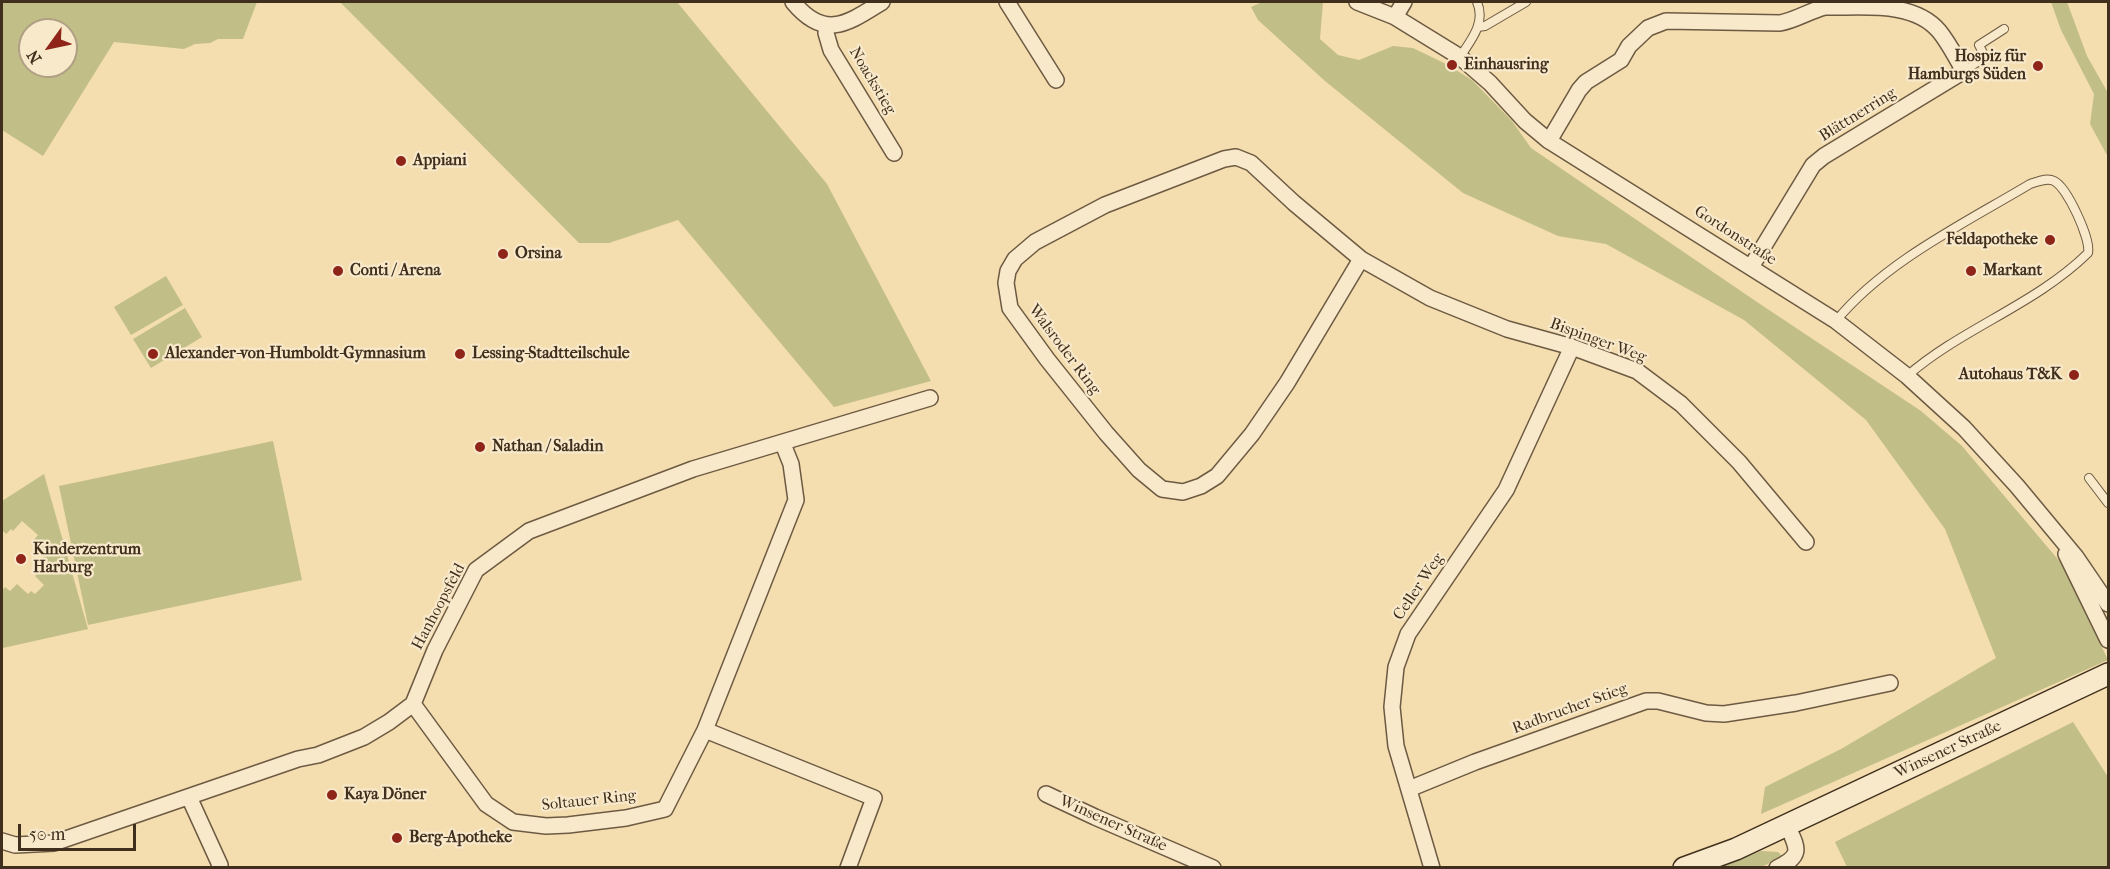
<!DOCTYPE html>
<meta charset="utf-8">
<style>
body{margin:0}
#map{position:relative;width:2110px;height:869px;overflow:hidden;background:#f4ddaf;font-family:"IM FELL French Canon",serif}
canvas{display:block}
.frame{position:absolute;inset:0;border:3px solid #402f1d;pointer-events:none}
.north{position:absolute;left:18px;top:18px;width:60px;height:60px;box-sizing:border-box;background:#f8e9cb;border:2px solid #ae9f85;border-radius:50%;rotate:237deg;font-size:16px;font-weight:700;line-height:24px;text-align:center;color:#402f1d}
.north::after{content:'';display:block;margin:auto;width:21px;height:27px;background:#8f2418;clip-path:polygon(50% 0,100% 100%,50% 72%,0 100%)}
.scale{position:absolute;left:18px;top:824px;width:118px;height:27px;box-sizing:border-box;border:3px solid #402f1d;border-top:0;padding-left:8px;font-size:18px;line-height:21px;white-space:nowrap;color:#402f1d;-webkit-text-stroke:4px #f8e9cb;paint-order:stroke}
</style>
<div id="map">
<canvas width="2110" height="869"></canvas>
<div class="frame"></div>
<div class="north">N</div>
<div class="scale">50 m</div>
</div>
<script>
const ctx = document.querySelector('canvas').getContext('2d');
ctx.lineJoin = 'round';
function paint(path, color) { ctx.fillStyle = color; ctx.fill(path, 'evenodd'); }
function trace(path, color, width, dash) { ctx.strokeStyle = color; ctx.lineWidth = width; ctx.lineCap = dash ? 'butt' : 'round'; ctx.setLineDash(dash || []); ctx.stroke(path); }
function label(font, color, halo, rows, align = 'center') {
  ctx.font = font + ' "IM FELL French Canon",serif'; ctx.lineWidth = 4.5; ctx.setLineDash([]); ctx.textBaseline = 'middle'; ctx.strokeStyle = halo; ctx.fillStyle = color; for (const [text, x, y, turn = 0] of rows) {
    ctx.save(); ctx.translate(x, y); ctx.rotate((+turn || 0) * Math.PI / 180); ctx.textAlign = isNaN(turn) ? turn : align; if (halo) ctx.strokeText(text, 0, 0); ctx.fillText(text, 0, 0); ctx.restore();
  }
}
paint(new Path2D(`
 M2,2H257L243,39H218L210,43L195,44L184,49L114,42L43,156L2,130ZM30,30H66V66H30Z
 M340,2H677L827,184L931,381L834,407L678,220L609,243H579Z
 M1262,2H1323L1320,39L1338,55L1359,60L1393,46L1413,48L1446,64L1472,80L1512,121L1531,148L1757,302L1921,411L1962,446L2061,563L2108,660L1761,814L1765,787L1841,749L1996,658L1945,529L1866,420L1744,320L1606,244L1558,236L1463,193L1325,81L1258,20L1251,7Z
 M2051,2H2067L2087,56L2108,93V157L2090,124L2094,94L2061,30Z
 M166,276L183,305L131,335L114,307Z
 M185,308L202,337L151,368L133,339Z
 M273,441L302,580L88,625L59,486Z
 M44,474L88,629L3,648L2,591L5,587L10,591L17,584L28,594L31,591L35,594L44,585L35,576L42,568L38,563L45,555L32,542L38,535L22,521L13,531L11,529L6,534L2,530V501Z
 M2073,722L2108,777V867H1847L1835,842Z
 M1761,851L1778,852L1783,857L1761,867L1717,868Z`), '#c1bf87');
const lane = new Path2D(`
 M1478,27L1485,26L1526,2
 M1460,57C1471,40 1486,23 1477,2
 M1964,71L1985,57L1979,45L2004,29
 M1836,321C1884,262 1965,223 2030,184C2037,182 2047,177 2054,181C2067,187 2091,239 2088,253C2035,305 1962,328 1907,376
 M2089,478L2108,503`);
const street = new Path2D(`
 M793,2C825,41 848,23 882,2
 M1007,2L1056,80
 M1357,2L1395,17L1460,57L1490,83L1525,121L1549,141L1836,321L1907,376L1964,428L2017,486L2076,557L2108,604
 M1395,17L1404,2
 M827,25L826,33L831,50L894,153
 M1549,141L1579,90L1586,82L1621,60L1629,46L1648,28L1666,21L1780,23C1796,20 1809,11 1825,7C1861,8 1913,0 1939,31C1949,43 1956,58 1964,71L1824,156L1813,165L1751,267
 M1361,259L1287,383L1252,434L1217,476L1201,486L1183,492L1162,489L1139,470L1106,433L1047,359L1010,308L1006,283L1008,271L1015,259L1035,242L1105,205L1224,159L1236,157L1251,163L1294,203L1361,259L1430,298L1507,329L1572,347L1637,371L1681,404L1739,462L1806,542
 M2066,554L2108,640
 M413,704L486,804L513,822L546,826L568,825L626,818L665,809L705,730L796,500L791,464L783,444
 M705,730L874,798L848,868
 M1409,789L1475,762L1646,701H1658L1706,713L1724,714L1796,703L1890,683
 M1046,794L1095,817L1213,868
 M189,797L220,865L219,868
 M2,841L15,845L54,843L298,759L318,755L364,737L389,722L413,704L435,650L476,570L529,531L693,469L930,398
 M1432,868L1396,746L1392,707L1396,667L1408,634L1506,490L1572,347
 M1777,868C1803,855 1798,849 1787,825`);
const secondary = new Path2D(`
 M1684,868L1736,849L1787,825L2108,674`);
trace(lane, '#6d5a42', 10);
trace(street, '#6d5a42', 18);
trace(secondary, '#402f1d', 24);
trace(lane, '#f8e9cb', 8);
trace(street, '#f8e9cb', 15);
trace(secondary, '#f8e9cb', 21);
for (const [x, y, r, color] of [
 [1452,65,6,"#8f2418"],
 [2038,66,6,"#8f2418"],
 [401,161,6,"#8f2418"],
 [2050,240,6,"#8f2418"],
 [503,254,6,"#8f2418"],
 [338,271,6,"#8f2418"],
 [1971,271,6,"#8f2418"],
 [153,354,6,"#8f2418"],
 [460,354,6,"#8f2418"],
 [2074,375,6,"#8f2418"],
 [480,447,6,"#8f2418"],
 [21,559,6,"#8f2418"],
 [332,795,6,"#8f2418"],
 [397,838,6,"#8f2418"]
]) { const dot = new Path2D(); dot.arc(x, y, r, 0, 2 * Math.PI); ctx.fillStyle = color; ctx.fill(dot); trace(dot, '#f8e9cb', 2); }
label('bold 16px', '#402f1d', '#f8e9cb', [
 ["Hospiz für",2026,57,"right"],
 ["Hamburgs Süden",2026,75,"right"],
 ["Einhausring",1464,65],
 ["Appiani",413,161],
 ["Feldapotheke",2038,240,"right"],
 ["Orsina",515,254],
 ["Conti / Arena",350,271],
 ["Markant",1983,271],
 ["Alexander-von-Humboldt-Gymnasium",165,354],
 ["Lessing-Stadtteilschule",472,354],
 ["Autohaus T&K",2062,375,"right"],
 ["Nathan / Saladin",492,447],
 ["Kinderzentrum",33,550],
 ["Harburg",33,568],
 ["Kaya Döner",344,795],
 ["Berg-Apotheke",409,838]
], 'left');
label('16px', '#402f1d', '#f8e9cb', [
 ["Noackstieg",872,81,59],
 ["Blättnerring",1858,115,-32],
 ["Gordonstraße",1735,236,33],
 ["Bispinger Weg",1598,341,20],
 ["Walsroder Ring",1064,350,53],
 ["Celler Weg",1419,587,-56],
 ["Hanhoopsfeld",439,607,-62],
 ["Radbrucher Stieg",1570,709,-20],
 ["Winsener Straße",1948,750,-25],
 ["Soltauer Ring",589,801,-6],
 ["Winsener Straße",1113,824,24]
]);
</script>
